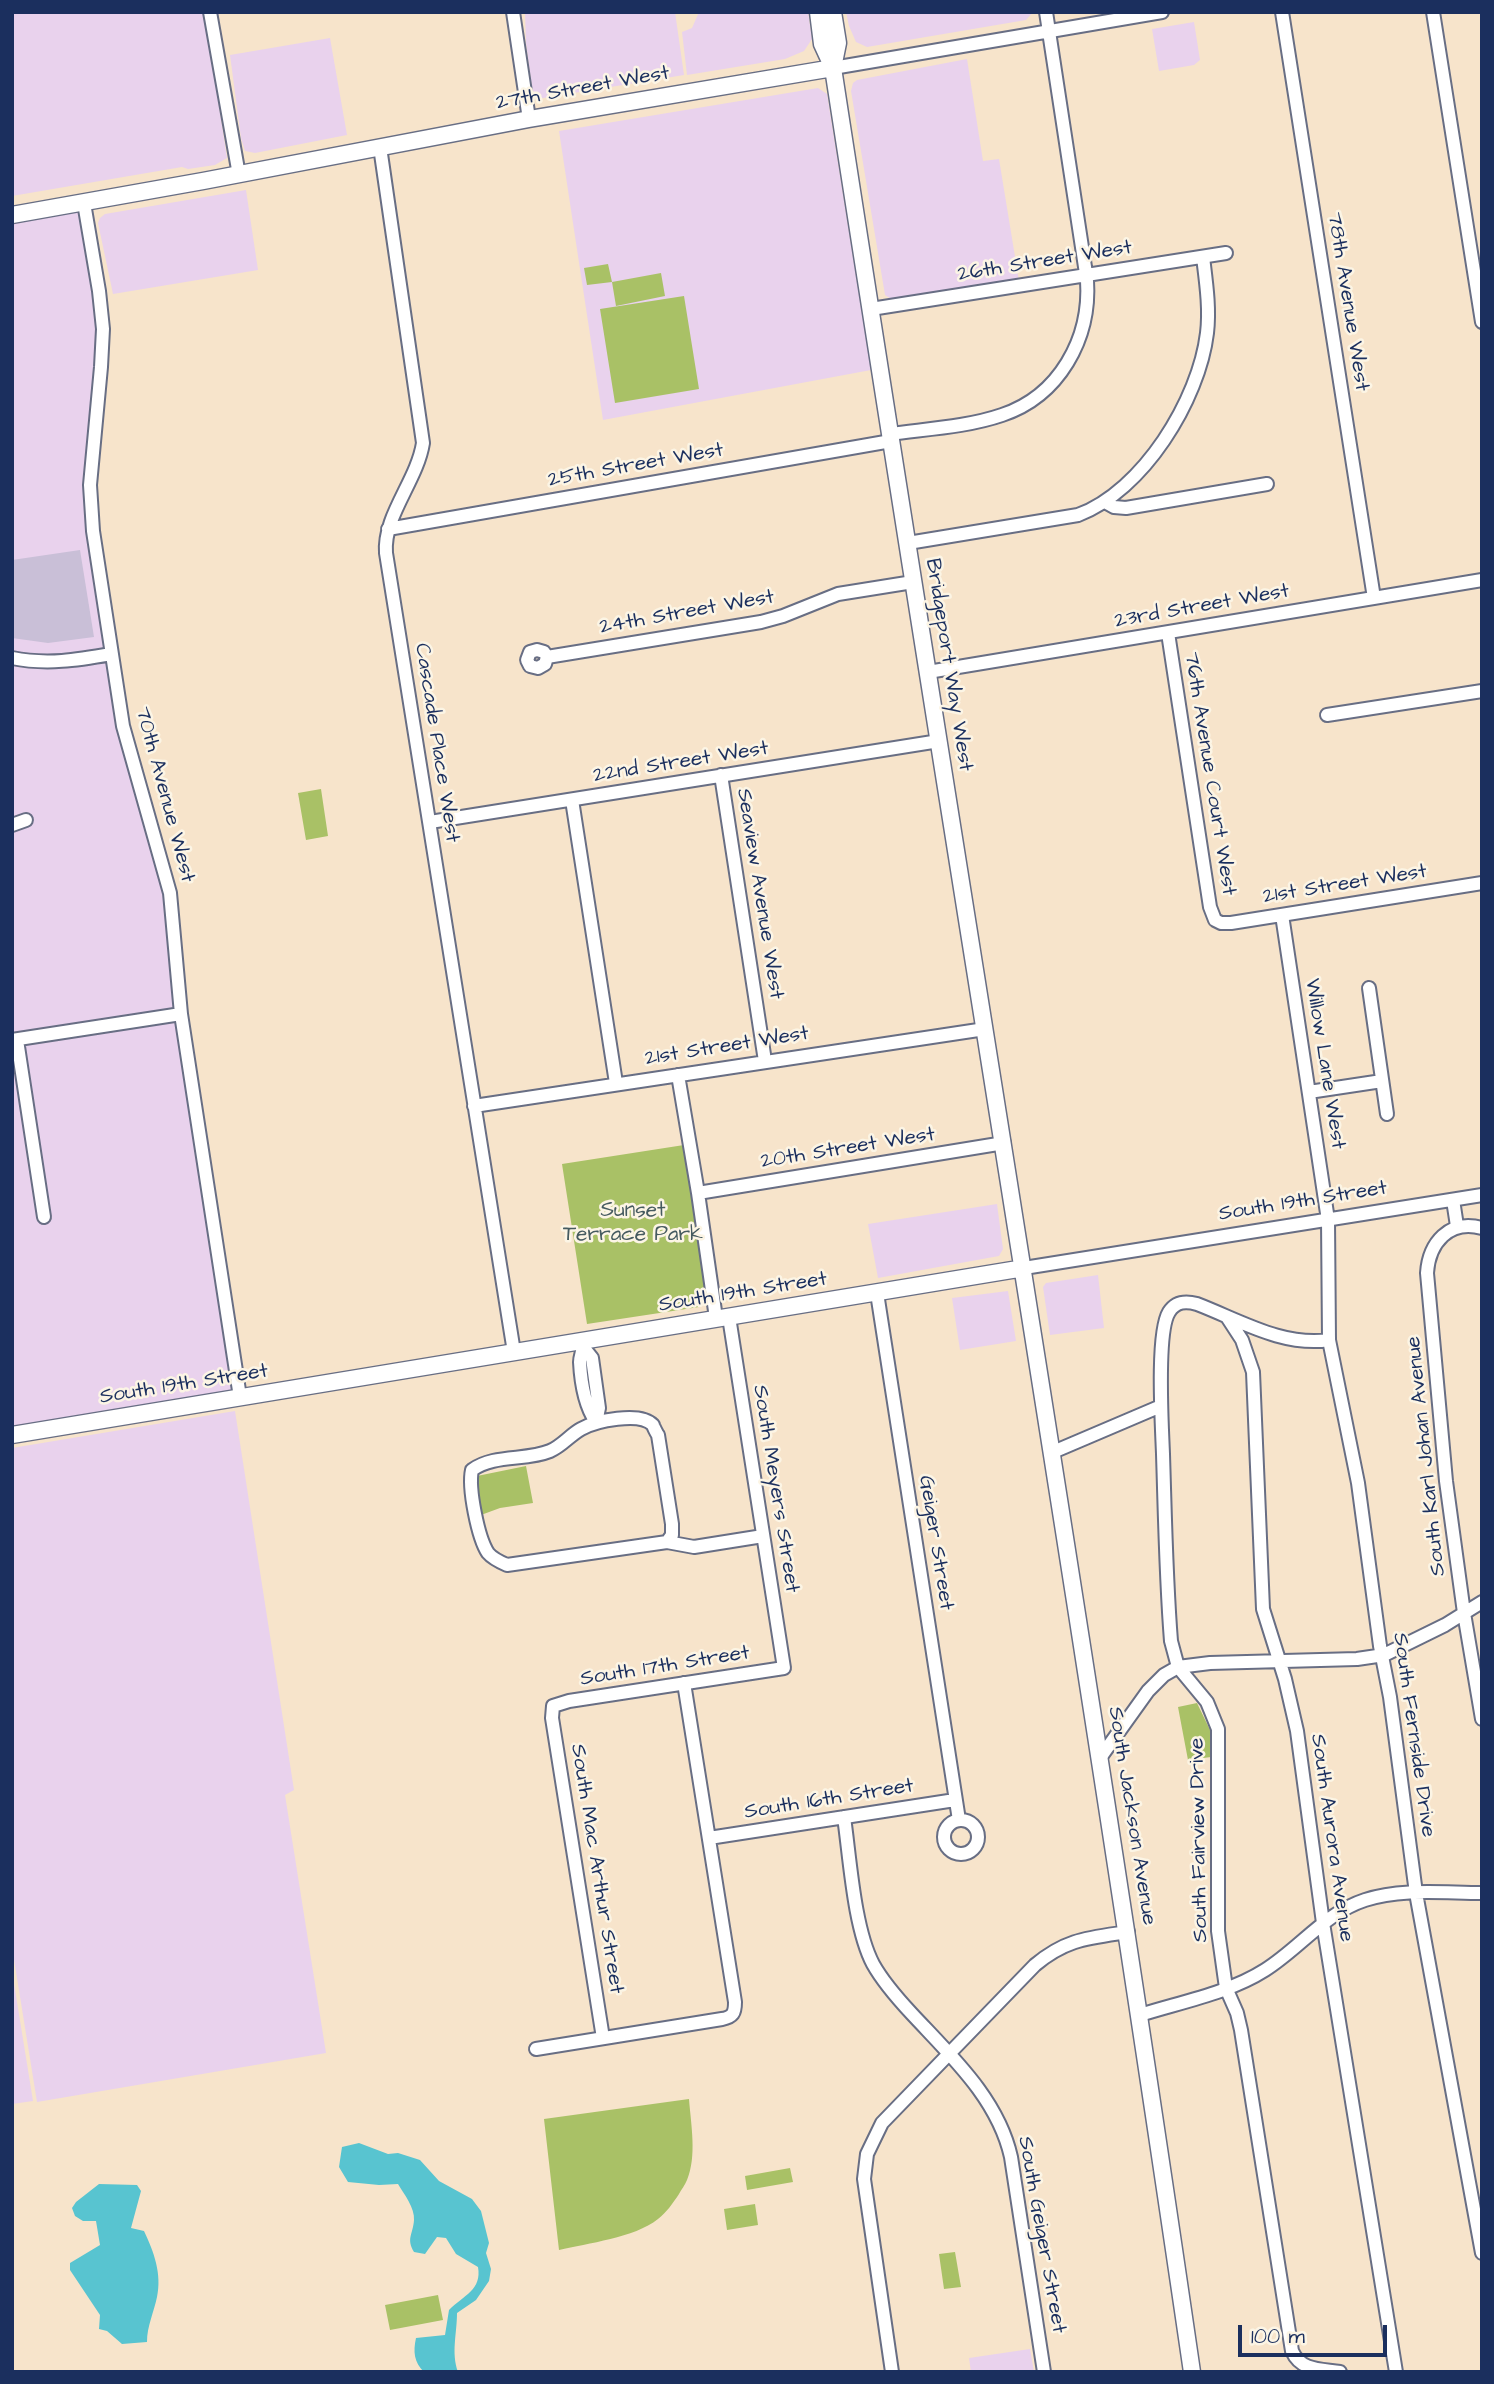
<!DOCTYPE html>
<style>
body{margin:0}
#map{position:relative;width:1494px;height:2384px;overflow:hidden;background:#f7e4cb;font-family:"Architects Daughter",sans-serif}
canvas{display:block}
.frame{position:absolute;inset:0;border:14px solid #1b2f5e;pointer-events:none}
.scale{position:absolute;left:1238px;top:2325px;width:149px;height:32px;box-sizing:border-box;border:4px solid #1b2f5e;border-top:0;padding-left:9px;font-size:21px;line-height:24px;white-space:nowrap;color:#1b2f5e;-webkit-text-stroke:5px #fcf5e5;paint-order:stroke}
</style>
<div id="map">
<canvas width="1494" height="2384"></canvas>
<div class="frame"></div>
<div class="scale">100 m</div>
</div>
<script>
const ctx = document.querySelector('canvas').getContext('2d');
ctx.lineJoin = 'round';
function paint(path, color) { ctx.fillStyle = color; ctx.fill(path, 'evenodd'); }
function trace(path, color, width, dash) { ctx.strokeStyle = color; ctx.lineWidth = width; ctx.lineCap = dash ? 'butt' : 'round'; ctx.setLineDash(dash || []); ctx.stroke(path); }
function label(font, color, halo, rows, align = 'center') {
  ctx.font = font + ' "Architects Daughter",sans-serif'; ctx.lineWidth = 5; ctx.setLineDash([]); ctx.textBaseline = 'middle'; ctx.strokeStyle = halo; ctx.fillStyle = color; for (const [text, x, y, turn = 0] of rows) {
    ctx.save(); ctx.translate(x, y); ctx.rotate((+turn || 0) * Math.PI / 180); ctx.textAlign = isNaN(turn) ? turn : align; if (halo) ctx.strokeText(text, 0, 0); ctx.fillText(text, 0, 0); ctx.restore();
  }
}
paint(new Path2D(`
 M12,12H218L220,26L207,28L227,158L215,165L188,169L182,167L12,196Z
 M525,12H675L684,75L537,99L532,88L526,43Z
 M699,12H808L812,39L804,51L785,59L687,75L682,32L692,28Z
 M846,12H1033L1026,20L867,47L856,42L849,26Z
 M1194,22L1200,60L1194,65L1159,71L1152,29Z
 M330,38L347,135L255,153L245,151L241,138L230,55Z
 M967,59L983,161L999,159L1019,281L894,301L885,295L851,91L853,83L857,80Z
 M818,88L827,94L871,370L603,420L559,131Z
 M246,190L258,270L113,294L98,223L100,218L105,214Z
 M84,203L99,291L91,466L121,714L165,868L238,1396L12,1435V215Z
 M997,1204L1003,1249L999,1256L878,1278L868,1224Z
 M1098,1275L1104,1328L1050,1335L1043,1287L1046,1283Z
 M1008,1291L1016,1341L960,1350L952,1298Z
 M235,1411L294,1790L285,1795L326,2053L37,2102L12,1947V1448Z
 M12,1971L33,2101L12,2104Z
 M1030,2349L1034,2372H971L969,2358Z`), '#e9d2ed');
paint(new Path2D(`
 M80,550L94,637L48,643L12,638V560Z`), '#c9bfd7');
paint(new Path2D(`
 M608,264L612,282L661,273L665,296L616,306L612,282L587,285L584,268Z
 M684,296L699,389L615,403L600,309Z
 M321,789L328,836L306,840L298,793Z
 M684,1145L707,1298L706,1303L699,1307L587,1324L562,1164Z
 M526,1466L533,1503L500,1508L481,1515L476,1488L477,1476Z
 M1197,1703L1210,1730L1211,1757L1188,1760L1178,1707Z
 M689,2099C691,2125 697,2156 687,2180C685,2185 681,2190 679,2194C673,2203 666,2213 658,2219C634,2238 588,2243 559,2250L544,2119Z
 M790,2168L793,2182L747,2190L745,2176Z
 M755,2204L758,2225L727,2230L724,2209Z
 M955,2252L961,2287L944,2289L939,2254Z
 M438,2295L443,2320L390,2330L385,2305Z`), '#a9c166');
paint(new Path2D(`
 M359,2143L388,2154L398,2153L420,2160L439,2181L472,2199L481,2211L489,2243L486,2253L491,2269L489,2281L476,2300L457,2313C457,2334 451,2352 458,2372H424C414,2362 413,2352 416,2338L445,2335L449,2310C464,2295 482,2290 478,2267L456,2254L446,2238L437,2237L425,2254L414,2252C406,2238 413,2235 414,2220C415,2208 404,2194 398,2184L379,2185L348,2182L339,2167L342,2147Z
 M99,2184L137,2185L141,2191L131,2228L144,2231C154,2252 162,2274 157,2297C154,2312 147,2326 147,2342L122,2344L107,2331L99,2329L100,2315L70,2270V2263L100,2245L96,2221H83L75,2216L72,2208L76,2202Z`), '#58c4d0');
const minor = new Path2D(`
 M210,12L239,175
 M513,12L529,119
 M1282,12L1374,598
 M1433,12L1482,322
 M833,68L1162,12
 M380,147L423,443C417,481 383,516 386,553L514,1352
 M84,203L99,291L103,329L101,367L90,485L93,531L123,726L170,893L181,1014L240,1397
 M871,309L1226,253
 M890,434C926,429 967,427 1002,415C1059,396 1091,339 1087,280L1046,12
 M1105,502L1114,507L1126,508L1267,484
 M388,529L891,441
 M908,543L1078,515C1143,491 1199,400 1207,333C1210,308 1206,282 1203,257
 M1168,633L1210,907L1215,920L1221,923H1231L1482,883
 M547,657L545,664L538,668L530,666L527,660L530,652L537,650L544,652L547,657L761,622L783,616L838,594L913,582
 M12,658C47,665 77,660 112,654
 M928,672L1482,580
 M1327,715L1482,691
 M721,775L765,1061
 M572,800L616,1083
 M430,822L939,741
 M12,825L26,820
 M1282,915L1328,1220L1329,1340L1358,1483L1380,1646L1390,1697L1416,1893L1482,2253
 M1369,988L1387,1114
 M12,1040L181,1014
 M17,1040L44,1217
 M678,1075L698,1193L716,1318
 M1309,1092L1382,1081
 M474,1106L985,1029
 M698,1193L1004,1143
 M1453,1200L1457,1226
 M1482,1228C1449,1219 1429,1243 1427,1273L1446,1481L1464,1613L1482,1719
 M1024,1268L1482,1195
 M877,1293L959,1820
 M1227,1317L1242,1340L1253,1372L1263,1609L1285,1679L1297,1731L1323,1923L1396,2372
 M1329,1340C1283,1347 1239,1320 1197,1304C1186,1301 1176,1301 1169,1312C1156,1333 1162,1426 1163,1454C1165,1517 1166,1579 1171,1641L1178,1667L1207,1702L1218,1729V1931L1226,1988L1237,2013L1241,2030L1292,2351C1301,2371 1320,2369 1340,2372
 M583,1341C584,1349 580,1355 580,1362C581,1382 585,1406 596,1422
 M584,1348L592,1358L599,1408L596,1422
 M1053,1452L1161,1406
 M667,1542L672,1535V1524L658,1435C657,1434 653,1426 653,1425C640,1411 595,1421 581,1429C570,1435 562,1446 550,1451C526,1461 494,1454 472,1470C468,1488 478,1538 488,1553C493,1559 500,1562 507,1565L667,1542L694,1547L763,1536
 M1100,1758L1148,1691L1164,1675L1178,1667L1210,1663L1357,1659L1384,1655L1445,1625L1482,1602
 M844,1817C850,1859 854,1928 873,1964C883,1982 898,1999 912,2014C952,2057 998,2099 1011,2157L1044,2372
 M944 1837a17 17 0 1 1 34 0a17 17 0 1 1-34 0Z
 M709,1838L955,1800
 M1140,2015C1181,2002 1229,1993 1265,1970C1300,1948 1325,1913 1365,1900C1401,1888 1444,1893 1482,1893
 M603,2038L552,1718L553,1706L569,1701L784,1668L729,1317
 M536,2049L722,2019C733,2017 735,2013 735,2002L684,1683
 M892,2372L864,2179L867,2154L882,2123L1035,1965C1066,1939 1088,1938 1128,1932`);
const major = new Path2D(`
 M818,12L822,44L833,68C951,836 1080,1603 1192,2372
 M833,68L838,43L833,12
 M12,215L203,181L529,119L833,68
 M12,1435L1024,1268`);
trace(minor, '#686e84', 16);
trace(major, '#686e84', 19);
trace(minor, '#fff', 12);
trace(major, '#fff', 16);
label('21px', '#1b2f5e', '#fcf5e5', [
 ["27th Street West",583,89,-10],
 ["26th Street West",1045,262,-9],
 ["78th Avenue West",1347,302,81],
 ["25th Street West",636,466,-10],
 ["23rd Street West",1202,607,-10],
 ["24th Street West",687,613,-10],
 ["Bridgeport Way West",948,665,81],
 ["Cascade Place West",436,743,81],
 ["22nd Street West",681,763,-9],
 ["76th Avenue Court West",1209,774,81],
 ["70th Avenue West",164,795,75],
 ["21st Street West",1345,885,-9],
 ["Seaview Avenue West",759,894,81],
 ["21st Street West",727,1047,-9],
 ["Willow Lane West",1324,1064,81],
 ["20th Street West",848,1149,-9],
 ["South 19th Street",1303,1202,-9],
 ["South 19th Street",743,1293,-9],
 ["South 19th Street",184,1385,-9],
 ["South Karl Johan Avenue",1427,1456,-96],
 ["South Meyers Street",775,1489,81],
 ["Geiger Street",935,1543,81],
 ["South 17th Street",665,1667,-9],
 ["South Fernside Drive",1413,1735,82],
 ["South 16th Street",829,1800,-9],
 ["South Jackson Avenue",1131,1816,81],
 ["South Aurora Avenue",1331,1838,82],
 ["South Fairview Drive",1200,1840,-91],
 ["South Mac Arthur Street",596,1869,81],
 ["South Geiger Street",1041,2235,80]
]);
label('21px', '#465b60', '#fcf5e5', [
 ["Sunset",633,1212],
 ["Terrace Park",633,1236]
]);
</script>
